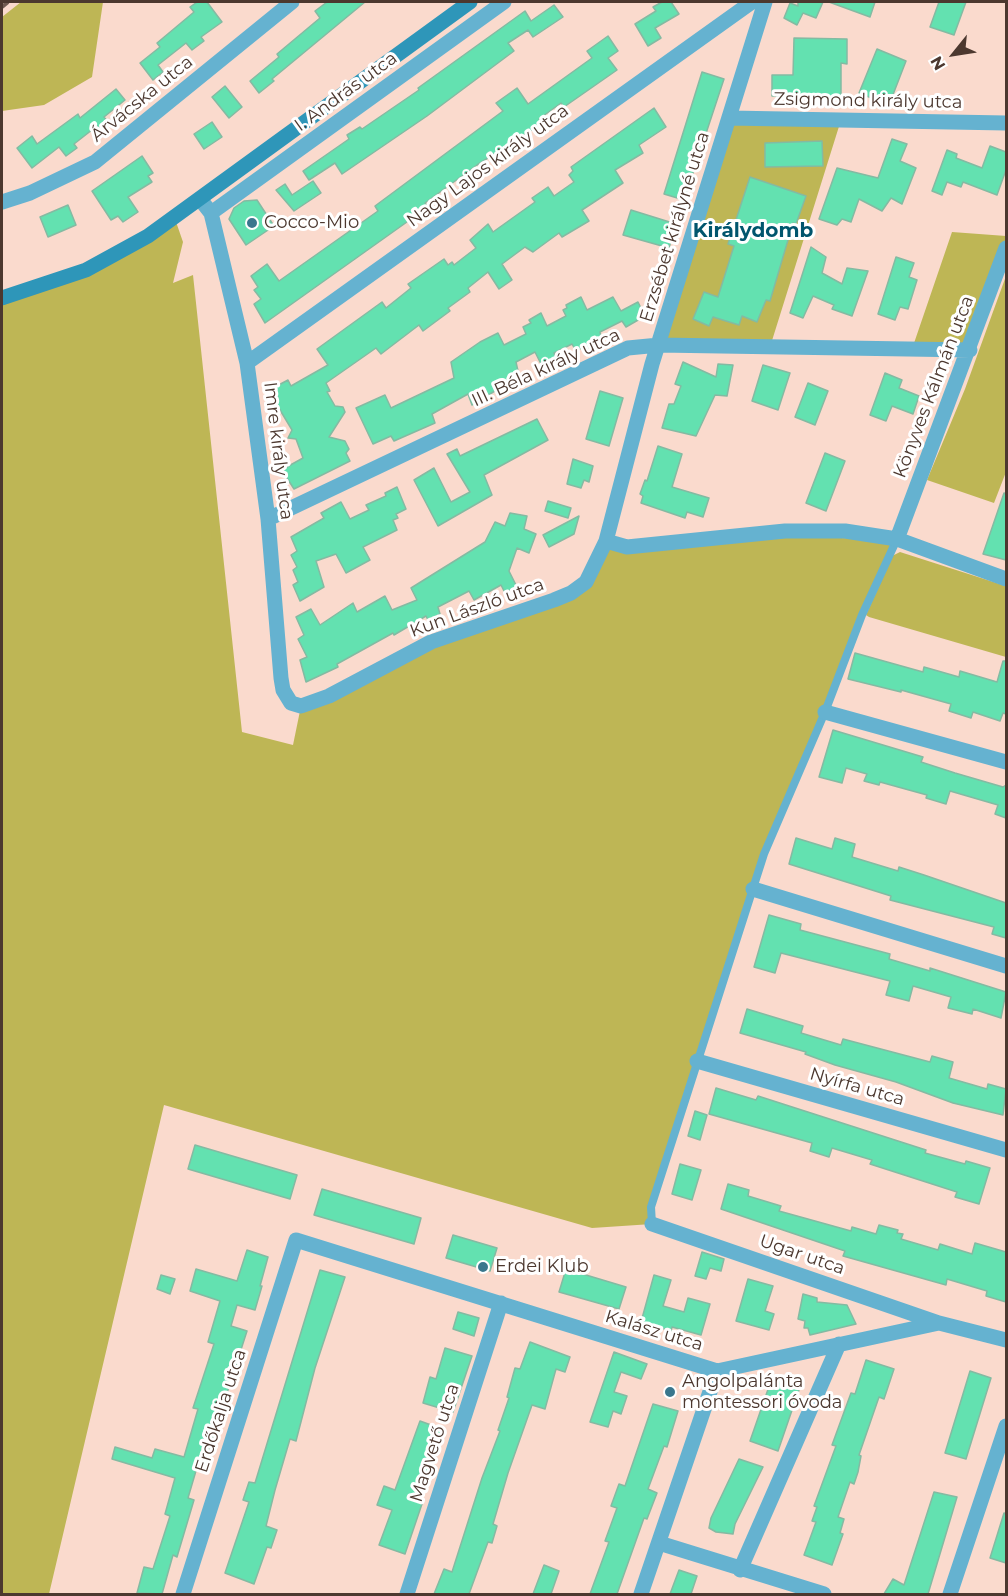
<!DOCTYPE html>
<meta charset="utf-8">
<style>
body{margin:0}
#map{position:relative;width:1008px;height:1596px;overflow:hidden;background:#fadacd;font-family:Montserrat,sans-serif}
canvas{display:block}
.frame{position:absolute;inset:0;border:3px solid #4c382f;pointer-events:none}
.north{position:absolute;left:924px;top:24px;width:60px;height:60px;-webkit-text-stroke:4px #fff;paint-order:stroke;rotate:240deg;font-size:16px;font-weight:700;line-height:24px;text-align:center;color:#4c382f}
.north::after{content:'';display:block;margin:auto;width:21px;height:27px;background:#4c382f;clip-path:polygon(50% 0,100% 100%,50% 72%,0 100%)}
</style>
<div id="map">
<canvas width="1008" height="1596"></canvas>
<div class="frame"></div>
<div class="north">N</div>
</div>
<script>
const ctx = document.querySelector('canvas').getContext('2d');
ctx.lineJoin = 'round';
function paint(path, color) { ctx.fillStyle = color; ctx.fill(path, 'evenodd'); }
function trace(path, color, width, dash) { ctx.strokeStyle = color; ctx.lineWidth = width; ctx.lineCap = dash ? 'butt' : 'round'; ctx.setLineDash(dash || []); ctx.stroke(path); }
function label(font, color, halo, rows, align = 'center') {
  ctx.font = font + ' Montserrat,sans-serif'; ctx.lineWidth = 6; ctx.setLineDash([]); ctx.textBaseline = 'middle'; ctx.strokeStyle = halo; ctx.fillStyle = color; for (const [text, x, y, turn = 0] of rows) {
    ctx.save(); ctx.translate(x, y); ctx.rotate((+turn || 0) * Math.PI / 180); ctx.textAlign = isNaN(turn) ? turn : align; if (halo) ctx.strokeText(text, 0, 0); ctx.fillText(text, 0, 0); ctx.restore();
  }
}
paint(new Path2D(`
 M21,2H103L92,77L44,105L2,111V17Z
 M729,118L841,120L770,347L659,345Z
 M175,219L183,242L173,283L193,275L242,732L293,745L301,706L431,642L571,593L606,541L728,536L897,539L764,854L651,1206L652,1224L592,1228L164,1105L49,1594H2V302L92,272Z
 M952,232L1006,236V248L970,350L912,349Z
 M1006,276V472L994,503L927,480L965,389Z
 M900,552L1006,586V657L869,617L866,615L892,556Z`), '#beb655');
const building = new Path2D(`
 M197,2H207L222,22L201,37L204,41L192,50L186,43L158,65L163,72L153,80L140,63L160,47L157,43L194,12L190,7Z
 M327,2H365L272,79L274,81L259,93L250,81L279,57L277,54L320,18L315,11Z
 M662,2H671L679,14L655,28L661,38L648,46L635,24L656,11L653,7Z
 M798,2H823L816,18L803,13L797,25L784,18L790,3L798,6Z
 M829,2H875L870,17Z
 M939,2H966L954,35L930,27Z
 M554,5L563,17L533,37L528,30L508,43L514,51L427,116L342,174L335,163L309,180L303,171L349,139L347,135L360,127L362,129L419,90L418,88L525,11L531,21Z
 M608,36L618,51L608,58L617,70L564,107L561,103L539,119L542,123L477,165L425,203L428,207L265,323L254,304L261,299L254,290L258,287L251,276L267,264L279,281L378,211L375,206L503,111L496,103L517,88L528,104L592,58L587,51Z
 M794,38L847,39V64L841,63V96H772V75H793Z
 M877,49L906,61L889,105L859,93Z
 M702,72L724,79L684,200L664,194Z
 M225,86L242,107L229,118L212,97Z
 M116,89L125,100L104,117L108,122L99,129L97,126L74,144L77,148L66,156L59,147L32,168L17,148L32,136L37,144L78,114L80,118Z
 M654,108L666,127L639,145L643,153L615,170L623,183L582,210L589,221L562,237L559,233L533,252L525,247L502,264L512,280L499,289L488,272L468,288L470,292L448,308L450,311L423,331L419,325L381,354L376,348L326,383L330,391L327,392L335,406L343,407L345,412L329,437L345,441L349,449L346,453L350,461L294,489L283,472L285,468L303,458L296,439L288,438L292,430L274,400L278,398L273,388L288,380L291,386L328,365L317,349L382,302L386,308L411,288L408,284L444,259L448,265L452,262L454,265L476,248L470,240L488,224L493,232L535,202L532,198L548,187L554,196L574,182L569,175L573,171L571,167Z
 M212,122L222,137L204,149L194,134Z
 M892,139L907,144L900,161L916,168L902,204L891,198L882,211L859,199L851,222L842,219L837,225L819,219L837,168L878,178Z
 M822,141L823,166L765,167V143Z
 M990,146L1006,152V170L997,195L963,182L961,187L947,182L942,195L932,191L947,150L957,154L956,158L982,168Z
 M142,156L153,173L148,176L152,182L128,197L138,212L123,222L118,216L111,220L92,191Z
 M750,177L806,196L796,224L793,223L770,301L766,300L757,322L742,316L739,325L713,317L709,326L693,319L704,292L718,297L734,246L728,244Z
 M313,181L321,193L294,211L276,190L285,184L292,195Z
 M257,200L274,226L246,245L229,219L234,208L244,201Z
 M68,205L76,225L48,237L40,217Z
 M631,210L676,224L669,248L623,235Z
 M811,247L826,257L822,273L842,284L847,268L868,271L852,316L832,309L834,305L813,296L803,318L790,313Z
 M896,257L914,263L909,277L917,280L908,309L900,307L895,320L878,314Z
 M581,297L587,310L613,297L621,311L638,302L645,316L626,327L622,321L600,332L602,341L585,350L583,347L576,351L572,344L554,353L556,359L542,366L535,352L516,362L520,380L504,389L503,386L472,405L468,394L432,414L435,423L394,441L391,436L373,444L356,408L385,395L391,408L454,378L451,362L480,342L498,333L504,345L526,334L523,327L531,323L529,320L541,313L547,326L566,316L563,310L567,308L566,305Z
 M683,362L716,377L718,364L733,365L727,396L715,395L696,436L662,428L669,404H674L681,386L675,384Z
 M763,365L790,373L778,410L752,401Z
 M885,373L902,380L899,388L919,396L913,414L892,406L886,421L870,415Z
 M808,383L828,391L815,425L795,417Z
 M600,391L623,398L609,446L586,439Z
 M537,419L548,440L484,475L492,495L438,526L414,480L434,468L451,502L470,492L447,454L457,449L460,456Z
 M658,446L682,454L672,487L709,498L703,517L687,512L685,518L641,503L643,496L640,494L645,480L647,481Z
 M825,453L845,461L826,511L806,503Z
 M573,459L593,466L589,482L584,480L581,488L567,484Z
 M397,487L406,509L396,514L398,518L393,520L397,530L363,547L370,560L346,573L336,554L316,561L324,587L300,601L293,585L298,582L293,570L297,567L291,555L297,551L291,537L324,518L321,513L341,502L350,519L369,510L366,505L386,496L385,493Z
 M1004,493L1006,494V560L983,554Z
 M548,501L571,508L568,518L545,511Z
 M510,513L527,516L524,529L536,534L529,553L517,548L509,571L517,587L505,593L501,585L474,600L469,591L438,607L440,614L428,620L426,616L394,635L393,633L337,664L338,667L306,682L300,660L307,657L298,639L304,635L296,617L311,609L320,625L353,603L357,612L385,596L392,610L417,600L411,588L485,542L495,522L505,526Z
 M579,516L574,534L549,547L543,535Z
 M855,653L923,672L924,667L959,677L960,671L997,682L1003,661H1006V714L1003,713L1000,721L973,712L971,718L949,711L951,704L901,690V692L848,679Z
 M833,730L923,757L921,762L955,773L1003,787L1006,785V818L995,814L998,805L950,791L946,804L926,798L927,795L880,782L879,785L864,781L867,774L846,768L842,783L819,777Z
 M796,838L832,849L835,838L855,844L852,857L898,871L899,867L924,875L1006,903V938L992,934L994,927L890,900L891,896L789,864Z
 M769,915L801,924L800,930L890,954L889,959L930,971V968L1006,992L1001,1018L973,1009L972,1014L948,1008L951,997L913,986L909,1001L886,995L890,981L781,953L775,973L754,967Z
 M747,1009L803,1026L801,1033L841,1045L843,1039L930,1062L932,1056L953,1062L949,1078L987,1089L988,1084L1006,1089L1003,1115L953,1103L896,1082L835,1065L805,1054L806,1052L740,1033Z
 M716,1088L756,1100L758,1096L926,1150L925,1153L965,1164L966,1161L990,1168L979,1204L955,1197L957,1192L870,1164L872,1160L832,1148L829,1157L810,1151L812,1143L709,1114Z
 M695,1111L707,1115L700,1140L688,1136Z
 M195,1145L297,1175L290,1199L188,1169Z
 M680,1164L701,1170L692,1200L672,1194Z
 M728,1184L749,1190L748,1196L781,1206L779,1211L851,1231L852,1227L876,1234L879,1225L898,1230L897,1233L903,1234L901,1239L938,1250L940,1244L972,1254L975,1243L1006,1252V1302L986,1296L987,1291L947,1279L946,1285L843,1256L845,1251L721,1209Z
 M322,1189L421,1218L414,1244L314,1215Z
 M453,1235L497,1248L490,1271L446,1258Z
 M247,1250L268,1257L260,1286H262L255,1310L237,1305L231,1326L247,1331L209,1449L203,1447L188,1498L194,1500L177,1557L173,1555L162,1594L137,1593L144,1567L153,1569L170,1516L165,1514L175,1478L112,1459L115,1447L152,1458L155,1449L184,1457L198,1409L193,1408L214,1344L208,1342L220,1301L190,1291L196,1269L237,1281Z
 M702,1252L724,1259L721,1271L710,1268L706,1279L695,1276Z
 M566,1269L626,1287L619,1309L559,1292Z
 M320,1270L345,1277L315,1368L296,1441L290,1439L275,1490L266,1526L277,1530L271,1548L267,1547L254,1584L225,1573L249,1502L243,1500L249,1482L255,1483Z
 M161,1275L175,1279L170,1294L157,1289Z
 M654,1275L671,1280L663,1306L684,1312L688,1298L710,1304L701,1335L672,1327L671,1331L641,1322Z
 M748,1279L773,1286L765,1311L774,1314L769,1330L736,1321Z
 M803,1294L817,1298V1302L847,1305L856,1324L810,1335L808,1328H804L805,1321L798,1319Z
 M458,1312L479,1318L474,1336L453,1329Z
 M530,1342L570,1357L565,1372L556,1369L545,1409L532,1405L508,1473L493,1524L497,1526L492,1543L488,1542L469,1594H434L444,1569L452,1572L482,1478L500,1431L498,1430L509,1398L507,1397L515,1368L520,1369Z
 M445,1348L472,1356L453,1412L423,1403L430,1377L436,1379Z
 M614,1352L647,1364L641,1379L621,1372L614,1392L627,1396L621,1414L613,1411L608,1427L590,1422Z
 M866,1360L894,1369L884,1399L879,1397L859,1455L861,1456L858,1472L854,1484L850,1482L838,1517L844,1519L840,1533L843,1534L832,1565L804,1555L816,1522L812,1521L817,1507L814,1506L836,1446L832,1445L851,1393L855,1394Z
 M970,1371L991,1378L966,1459L945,1453Z
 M773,1375L801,1384L778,1451L750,1441Z
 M653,1404L678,1411L667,1447L664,1446L648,1489L657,1493L647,1519L644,1518L617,1594H590L609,1542L605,1541L617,1508L611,1506L619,1484L625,1486Z
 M420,1421L445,1430L420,1499L423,1501L405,1554L379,1545L392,1510L377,1505L384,1486L395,1490Z
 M739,1459L763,1467L735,1524L733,1534L716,1532L709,1528L711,1518Z
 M934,1492L957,1497L928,1594H884L893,1579L904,1585Z
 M1004,1513L1006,1514V1563L990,1558Z
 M544,1565L559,1571L551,1594H533Z
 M679,1570L697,1576L691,1594H670Z`);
paint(building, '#63e1b0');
trace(building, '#84baa2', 1.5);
trace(new Path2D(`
 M652,1224L651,1207L764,854L825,712L862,615L897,539`), '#65b2d0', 8);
trace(new Path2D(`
 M729,118L1006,123
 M200,199L211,213L247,363L268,519L281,678L283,690L291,703L301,706L329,696L431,642L554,600L571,593L586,582L606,541L652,364L765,2
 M2,202L30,193L95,162L292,2
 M211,213L504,2
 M247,363L752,2
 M268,519L628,348L659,345L970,350
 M897,539L1006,248
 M606,541L627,547L785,531H845L897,539L1006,579
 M825,712L1006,762
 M753,889L1006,966
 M697,1061L1006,1150
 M652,1224L939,1323
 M659,1543L824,1594
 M740,1570L839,1344
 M183,1594L296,1240L717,1371L939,1323L1006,1340
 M407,1594L501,1303
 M641,1594L717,1371
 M950,1594L1006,1426`), '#65b2d0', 15);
trace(new Path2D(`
 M2,298L86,270L148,236L470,2`), '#2e96b9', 15);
trace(new Path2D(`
 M2,7L8,2`), '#715b51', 4, [10, 10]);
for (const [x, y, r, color] of [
 [252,223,6,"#3a778d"],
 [483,1267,6,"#3a778d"],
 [670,1392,6,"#3a778d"]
]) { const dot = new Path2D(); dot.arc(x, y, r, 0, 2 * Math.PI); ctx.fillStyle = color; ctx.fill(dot); trace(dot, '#fff', 2); }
label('18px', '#4c382f', '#fff', [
 ["I. András utca",346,92,-36],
 ["Árvácska utca",142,99,-39],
 ["Zsigmond király utca",868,101,1],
 ["Nagy Lajos király utca",488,166,-36],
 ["Erzsébet királyné utca",675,227,-73],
 ["III. Béla király utca",546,368,-25],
 ["Könyves Kálmán utca",934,387,-69],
 ["Imre király utca",278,451,83],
 ["Kun László utca",477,608,-20],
 ["Nyírfa utca",857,1087,16],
 ["Ugar utca",802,1255,19],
 ["Kalász utca",654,1331,17],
 ["Erdőkalja utca",221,1411,-72],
 ["Magvető utca",435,1443,-72]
]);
label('18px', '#4c382f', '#fff', [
 ["Cocco-Mio",264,223],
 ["Erdei Klub",495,1267],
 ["Angolpalánta",682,1382],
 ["montessori óvoda",682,1403]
], 'left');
label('bold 20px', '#00556d', '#fff', [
 ["Királydomb",753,231]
]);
</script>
